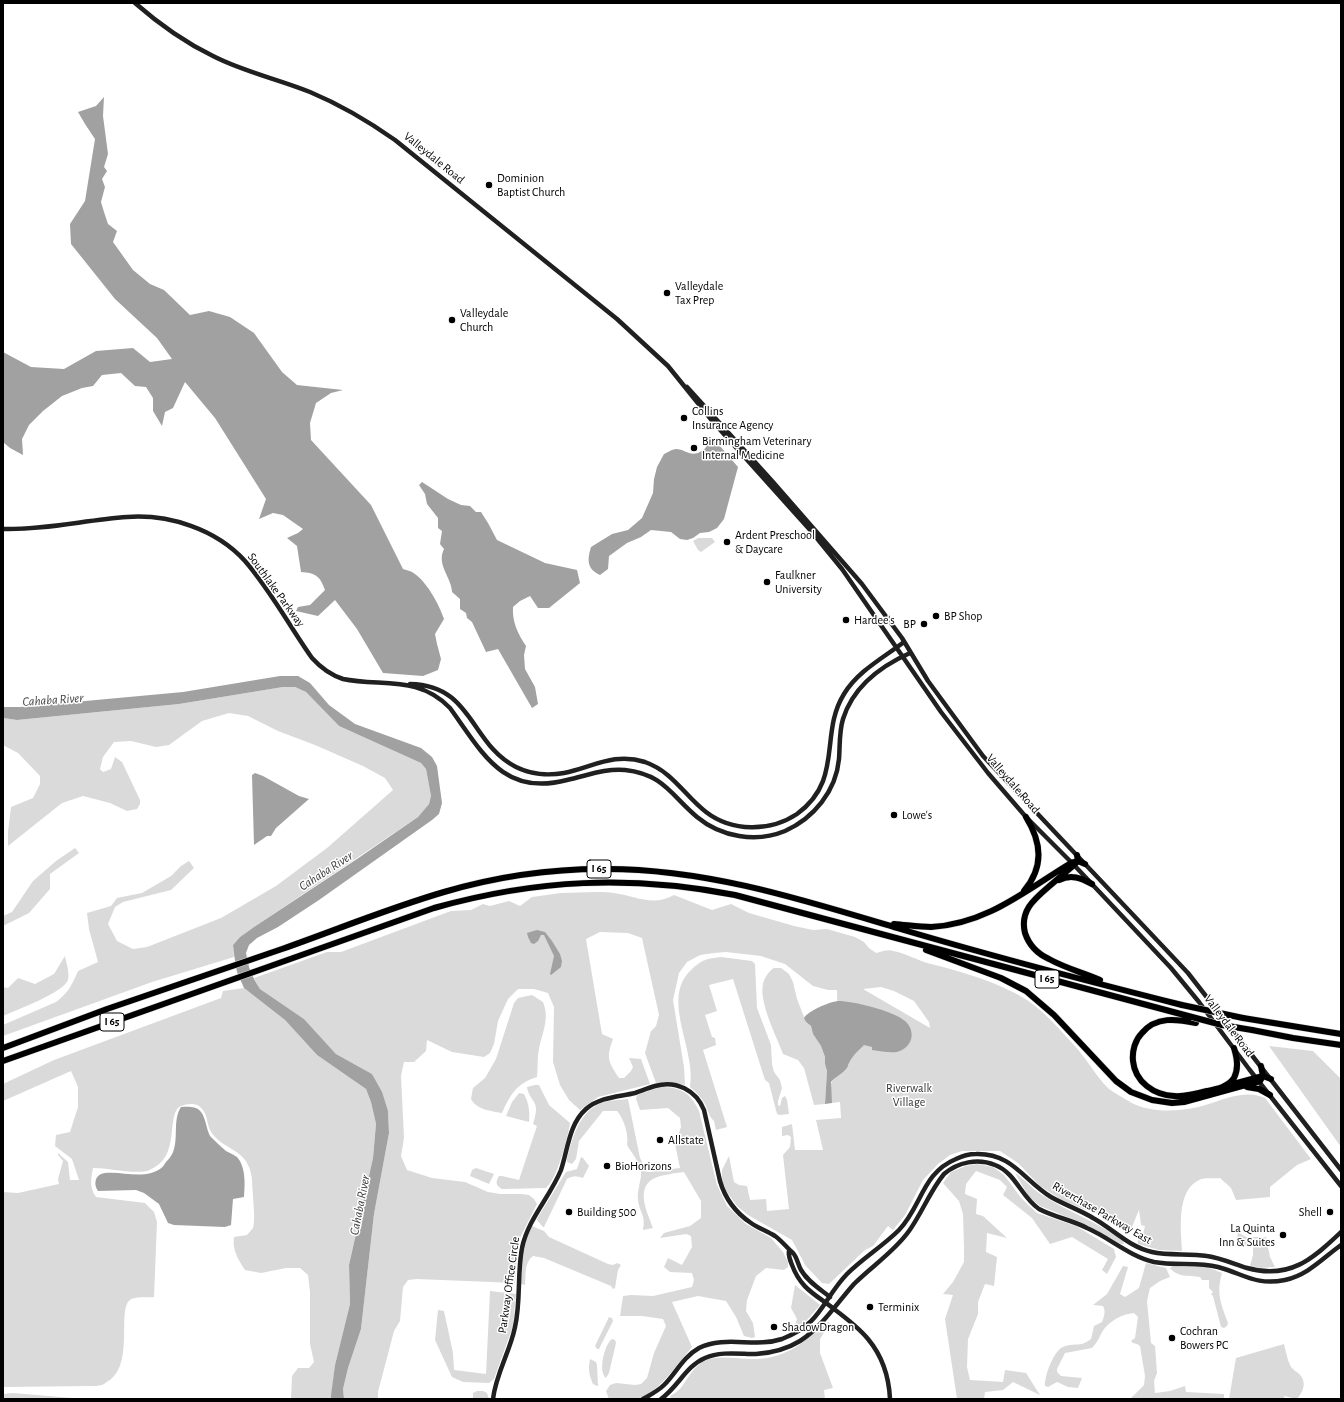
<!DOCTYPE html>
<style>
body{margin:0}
#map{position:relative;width:1344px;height:1402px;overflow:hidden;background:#fff;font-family:"Alegreya Sans",sans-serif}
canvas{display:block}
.frame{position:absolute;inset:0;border:4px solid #000;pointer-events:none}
</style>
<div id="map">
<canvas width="1344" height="1402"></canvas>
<div class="frame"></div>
</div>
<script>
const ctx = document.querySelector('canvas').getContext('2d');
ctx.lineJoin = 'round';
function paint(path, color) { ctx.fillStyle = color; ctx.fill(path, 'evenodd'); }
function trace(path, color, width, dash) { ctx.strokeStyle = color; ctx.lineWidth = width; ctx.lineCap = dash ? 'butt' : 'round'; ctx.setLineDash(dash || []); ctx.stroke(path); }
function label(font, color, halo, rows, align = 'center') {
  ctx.font = font + ' "Alegreya Sans",sans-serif'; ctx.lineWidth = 3; ctx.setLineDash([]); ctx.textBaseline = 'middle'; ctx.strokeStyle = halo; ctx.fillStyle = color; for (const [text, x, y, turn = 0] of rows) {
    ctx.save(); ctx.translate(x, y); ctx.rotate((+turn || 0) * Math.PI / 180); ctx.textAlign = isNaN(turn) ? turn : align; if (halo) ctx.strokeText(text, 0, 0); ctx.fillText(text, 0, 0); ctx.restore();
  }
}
paint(new Path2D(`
 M698,538H712L715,542L701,552L698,550L693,541Z
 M283,687H295L306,692L339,726L421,763L426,769L431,796L429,804L418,817L254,927L240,937L233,945L234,957L152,982L3,1036V1025L56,1002C68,993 72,985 78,971L98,962L89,929L87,913L111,906L117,898L142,893L171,876L181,866L189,861L194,868L171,890L123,902L115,907L108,924L117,941L133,949L147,947L221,918L276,886L327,848L393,790L385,778L363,766L315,745L278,731L248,716L229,713L202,721L169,745L156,747L131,741L114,742L103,757L100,769L103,772L111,769L115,757L122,762L140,800V804L137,809L127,811L110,803L83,796L62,803L8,846V832L11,807L33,798L40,784V776L18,753L3,745V718L17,720L179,704Z
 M75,848L79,853L50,874V889L29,913L3,926V916L12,912L33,881L56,861Z
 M561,893C577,893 599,891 614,893C636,896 653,907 674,895L712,910L731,904L749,913L794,926L813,930L827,929L855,937L864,942L869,948L876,953C881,952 888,949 893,951C906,953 918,961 931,964C963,972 998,982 1027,1000C1045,1012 1060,1030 1075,1046C1086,1058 1098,1079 1109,1089C1115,1093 1123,1098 1130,1102C1150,1113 1176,1112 1198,1107C1220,1102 1242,1088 1265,1098L1311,1159L1297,1165L1270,1187V1197L1236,1200L1231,1188L1220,1178C1214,1179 1205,1177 1199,1180C1176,1191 1181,1230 1182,1251L1159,1250L1138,1244V1240L1143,1234L1145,1226L1141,1225L1139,1210L1129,1234L1085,1206L1086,1210L1062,1200L1040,1186L1018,1163L1000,1151H962L950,1155L938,1164L923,1180L905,1215L893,1230L888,1226L873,1246L865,1250L829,1284L822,1283L805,1265L798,1251L792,1240L748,1215L737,1206L727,1192L722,1180V1170L729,1156L734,1182L739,1185L747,1186L750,1200L766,1199L767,1211L789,1209L783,1155L790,1147L791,1137L788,1135L782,1136V1127L792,1124L795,1150H823L816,1120L841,1118L840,1102L832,1103C831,1090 827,1083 839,1074L837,990H828L813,986L785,964L761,956L726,952L714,953L700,955L687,962L679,973L673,1000L684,1067L685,1085L668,1082L656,1083L645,1053L651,1031L656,1026L659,1015L642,938L628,933L600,932L586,939L602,1034L613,1039C606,1058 608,1061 619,1078H624L631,1071L633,1067L629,1058L641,1059L650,1084L598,1097L580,1110L569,1100L560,1085L553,1062L554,1007L548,993L534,989H518L508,999L498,1021L494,1044L490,1053L484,1057L452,1052L427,1040L426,1051L414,1062H404L401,1076L404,1138L401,1156L407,1170L432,1178L465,1182L488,1192L500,1194H521L529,1195L534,1199L537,1204L518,1242L515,1283L417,1279L408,1280L403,1287L400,1321L394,1331L378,1392V1399H344L343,1389L348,1368L361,1329L374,1214L389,1133L388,1111L372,1074L336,1054L304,1019L260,989L254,978L327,952H341L451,911L471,910L483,904L490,906L509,901L520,906L532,897ZM881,987L894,991L914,1001L929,1022L930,1028L863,989Z
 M65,956C66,962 70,973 68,980C63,993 16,1010 3,1016V987L8,988L18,978L35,984L54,974Z
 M721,957L752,961L755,964L757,1008L771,1045L772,1064L774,1072L780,1080L782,1088L778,1101V1105L780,1106L782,1098L785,1096L787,1100L789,1114L780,1115L777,1114L769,1083L765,1080L733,979L709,985L717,1011L705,1015L712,1037L715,1038L716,1045L703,1050L727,1127L716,1130L714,1121C709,1117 708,1110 705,1104C701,1097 696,1092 690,1087C697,1050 660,999 691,970C703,959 706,959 721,957Z
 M774,968H781L789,974L793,982L797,999L806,1022L811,1026L813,1034L821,1046L825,1057V1064L827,1071L825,1104L814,1105L804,1068L798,1060L783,1054C776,1035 759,1003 763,984C764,978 769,971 774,968Z
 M244,988L285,1020L317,1055L366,1089L371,1102L376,1124L373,1158L349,1265L350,1304L335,1365L331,1399H291L292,1376L298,1368H309L314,1362L310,1344V1292L308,1275L300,1268H286L261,1273L245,1270C238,1259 232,1250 234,1237L247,1235C249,1233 251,1230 253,1228C256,1220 252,1189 252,1179C249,1147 221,1151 210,1130C206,1121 208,1113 199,1106C194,1103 186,1104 181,1106C166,1112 180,1153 155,1167C153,1168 150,1170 147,1171C130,1174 110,1168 93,1168C91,1179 89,1187 96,1197L145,1203L154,1212L157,1222L154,1297C148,1298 135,1296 130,1300C117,1309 134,1362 110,1380C107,1381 105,1384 102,1385C98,1386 94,1386 90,1386L3,1387V1192L18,1193L59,1184L58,1179L63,1161L58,1155V1153L68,1162L70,1180H79L72,1159L55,1146L56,1135L70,1132L78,1107V1087L71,1071L3,1101V1084L54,1060L221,998L223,991Z
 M532,995L543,1002C550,1019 542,1033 539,1049C537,1058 538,1068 537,1077C517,1083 510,1095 502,1113C491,1111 477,1110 471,1099L473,1088L485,1078L496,1059L514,1003L518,998Z
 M1269,1046L1313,1051L1341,1079V1147Z
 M535,1085H539L549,1105L570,1123C568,1138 557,1179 546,1188L502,1189C496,1186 495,1182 499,1176H502L519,1180L537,1126L533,1124C535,1117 538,1108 534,1102C531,1097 528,1094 527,1087Z
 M660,1087C680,1087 690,1092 699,1111L717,1185L727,1206L746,1224L771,1238L783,1252L788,1262V1267L784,1270L766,1268L756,1276L747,1300L746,1311L753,1323L755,1337L752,1338L744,1336L736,1317L726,1301L698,1296L672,1302L692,1347C679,1362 657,1395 637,1399C629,1401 617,1399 609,1399L606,1391L610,1385L616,1383L635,1385L641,1384L647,1378L654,1353L666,1326L663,1319L642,1316H620L623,1296L631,1295L653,1296L692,1287L694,1280L692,1273L670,1272L664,1267L668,1258L682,1265L692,1247L691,1236L686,1234L660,1238L664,1233L690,1226L701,1218V1201L684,1172C676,1173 660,1175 653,1179C635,1189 648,1214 653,1228L643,1230C646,1215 640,1214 638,1200C637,1192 640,1184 641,1176C642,1164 632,1154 627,1145C629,1135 624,1119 617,1111H603L579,1141L576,1159L572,1164L567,1162V1159C572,1139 579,1112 601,1103C610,1100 619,1100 628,1099L640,1158L647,1172L680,1168L675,1144L681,1127L680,1118L668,1108L640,1110L636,1099L637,1095Z
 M519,1093L524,1094C529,1103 530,1112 529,1122L506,1116L512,1102Z
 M581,1157L583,1158L589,1166L583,1178C577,1176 573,1175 567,1179L544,1227H543L537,1220L538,1217L566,1172L577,1169Z
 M977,1164L993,1167L1004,1175L1022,1199L1037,1213L1076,1226L1114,1249L1116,1257L1107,1274L1102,1270L1108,1259L1072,1237L1050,1244L1032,1218L1003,1195L1007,1187L1000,1180L976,1171L966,1184L965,1194L977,1199L976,1214L983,1216L1007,1238L987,1233L986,1252L997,1257L994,1286L985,1284L978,1302V1314L968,1339L967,1367L970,1380L1003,1382L1005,1370L1026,1373L1040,1395L1013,1382L1003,1390L985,1392L984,1399H957L945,1319L953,1295L943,1294L953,1282L964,1262V1247L963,1214L959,1201L943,1183L951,1172L966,1166Z
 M476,1168L494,1174L489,1184L470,1176L472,1170Z
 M1015,1173C1025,1179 1032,1189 1042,1195C1068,1212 1098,1222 1123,1241L1124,1244H1121L1087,1225L1040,1206L1029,1197Z
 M532,1226L544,1231L549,1237L608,1264L613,1265L617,1263L621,1265L618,1270L615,1288L613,1289L611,1286L544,1258L533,1256C524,1263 526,1274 525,1285L521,1284L522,1257L524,1243Z
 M1238,1232L1246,1237H1266L1270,1257L1275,1267L1260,1268L1250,1266L1253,1255V1246H1245L1244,1243L1237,1239Z
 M1146,1263L1166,1268L1170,1277L1160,1281L1150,1288L1147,1301L1151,1343L1155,1346L1157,1373L1154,1381L1155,1393L1170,1391L1185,1386L1186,1392L1224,1394V1399H1130L1144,1385L1145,1376L1140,1346L1137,1344L1133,1343L1131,1341L1135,1338L1138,1317L1134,1313C1122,1314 1109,1321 1102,1332C1099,1338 1097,1343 1092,1348L1065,1353L1057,1369V1372L1061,1376L1082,1378L1078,1388L1068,1387L1057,1382L1048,1387L1045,1386C1044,1377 1054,1350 1063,1347C1069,1344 1076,1345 1082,1344C1085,1343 1088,1341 1091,1339L1094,1326L1102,1322C1104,1317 1106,1311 1103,1306L1093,1305L1107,1294L1123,1266L1128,1267L1120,1294L1125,1297L1139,1288Z
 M1171,1267H1207L1222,1273C1216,1294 1221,1303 1228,1323L1227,1326L1224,1328L1221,1327L1213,1296L1211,1294L1213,1292L1209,1288V1280H1202L1200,1277C1189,1275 1178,1278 1170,1268Z
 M795,1285L820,1305L807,1320L793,1330L797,1319L791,1308Z
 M490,1291L516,1294L513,1326L494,1379L489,1383L463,1382L452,1377L435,1340L438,1310L444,1311L453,1353L454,1370L486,1374Z
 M609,1317L612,1318L613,1321L599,1349H597L595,1346Z
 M828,1322L830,1323L820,1339V1353L833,1388L824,1390L825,1399H671L670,1396C673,1394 677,1392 680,1389C687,1380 693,1367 704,1361C719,1354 740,1360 756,1359C788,1358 805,1341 828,1322Z
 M612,1339L615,1340L616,1343L609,1373L606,1378C598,1372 604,1345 612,1339Z
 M1284,1344C1286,1351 1287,1359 1290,1365C1292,1370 1298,1372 1301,1376C1307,1384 1302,1393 1297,1399L1284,1396L1285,1399H1229L1236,1358Z
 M590,1359L596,1362L597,1365L598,1386H597L593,1384C589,1375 588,1369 590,1359Z
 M477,1391H483L487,1393L489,1399H473V1393Z
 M13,1393L84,1399H3V1394Z`), '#dadada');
paint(new Path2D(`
 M104,97L103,116L108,154L104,167L107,171L102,179L105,187L101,202L104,212L108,224L117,231L113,242L133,270L150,284L164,290L190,315L209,311L230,317L254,333L282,372L297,385L343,390L331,393L316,403L310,423L311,440L371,505L403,569C406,570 410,571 412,572C426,580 439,604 444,619L435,634L437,644L441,659L438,670L423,676L383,673L357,629L335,600L318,616L296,611L298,607L310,605L325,590C320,576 316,573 301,572L297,546L287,538L298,533L303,529L283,515L273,513L259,519L266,499L215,418L185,382L173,408L165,412L162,426L153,411V398L146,387L135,386L121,373L102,375L93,386L82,388L62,396L43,411L29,425L22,439L23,455L10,448L3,442V352L31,367L64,369L96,351L133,348L150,362L172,359L157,338L115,299L71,244L70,224L85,201L95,139L85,124L78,112L96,106Z
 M713,438L738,467L724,519L717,528L709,532L700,533L693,538L687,540L680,539L671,532L651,530L641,537L627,543L609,556L608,569L600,575C587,569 587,560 591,547L612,534L628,530L642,518L653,493L654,479L657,467L664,454C667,453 672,449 676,449C686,449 691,459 703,450C708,447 708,441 713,438Z
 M422,482L448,499L461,505L470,506L476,512H481L488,523L497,540L545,563L577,570L580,583L549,608H538L530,596L520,601L513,607C512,622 518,634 526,646L524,655L525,669L535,687L538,704L532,708L498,649L486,652L472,622L467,618L466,613L460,609V599L452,592C452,578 436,565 444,549L440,544L442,531L438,528V518L427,504L425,494L419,485Z
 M280,676H298L310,683L329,705L355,724L421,748L432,757L437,766L442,803L439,814L432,820L319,900L278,927L257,938L249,945L246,953L249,967L254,979L260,989L304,1019L336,1054L372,1074L382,1092L388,1111L389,1133L374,1214L361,1329L348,1368L343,1389L344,1399H331V1395L335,1365L350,1304L349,1265L373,1158L376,1124L371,1102L366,1089L317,1055L285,1020L244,988L237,972L234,954L233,945L240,937L254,927L357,859L418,817L429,804L431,796L426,769L421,763L339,726L306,692L295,687H283L179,704L17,720L3,718V707H20L183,692Z
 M255,773L263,776L299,796L309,799L276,828L271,836H267L254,845L252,775Z
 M537,930L545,932L552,941L560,954L562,961L561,967L551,975L550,974L554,956L544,935H541L538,941L534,944L531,943L528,937L527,933Z
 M838,1001C853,1001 894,1011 905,1021C917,1032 912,1048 897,1052C889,1053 880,1051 872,1050V1047L864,1045C859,1050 852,1056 849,1063C846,1068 850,1064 846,1069C842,1074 835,1077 831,1082L832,1103L825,1104L827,1071L825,1064V1057L821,1046L813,1034L811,1026L806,1022L804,1018C808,1011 829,1002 838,1001Z
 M181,1107C197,1106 202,1108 206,1124C207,1128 208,1132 210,1136C215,1141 220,1146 226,1151C230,1153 234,1155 237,1157C246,1167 245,1185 244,1197L233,1199L231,1225L225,1227L174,1225L168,1223L159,1204L144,1193L136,1190L98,1191C93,1184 95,1174 105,1173C124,1171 142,1180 160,1169C163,1167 164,1165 166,1162C169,1159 173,1154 174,1149C178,1136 173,1119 181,1107Z`), '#a1a1a1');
const highway = new Path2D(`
 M1077,855L1078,861L1074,865C1067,871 1060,877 1053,883C1037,897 1019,909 1025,933C1029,945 1038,954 1049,959C1065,968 1084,973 1100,980
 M1059,880C1071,874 1081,878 1092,884
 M1024,891C1044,867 1042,843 1026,817
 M894,924C907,925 919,927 931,927C987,924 1026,890 1071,863L1078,861L1085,864
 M926,950L1001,978L1026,991L1054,1015L1116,1081L1131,1092L1152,1100L1172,1103L1184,1102L1260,1081L1263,1076L1261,1066
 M1243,1018L1341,1034
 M1196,1023C1177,1019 1156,1016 1142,1033C1135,1040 1132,1051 1133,1061C1135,1082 1154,1095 1174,1096C1185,1097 1196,1094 1207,1091C1217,1089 1228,1087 1234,1078C1239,1068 1237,1058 1234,1048
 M1252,1030L1293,1038L1341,1045
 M3,1048C38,1035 72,1022 107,1009C165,989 223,969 282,949C336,930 389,908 444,892C495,877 549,869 602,869C703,868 801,899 897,928C991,956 1087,981 1182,1005
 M3,1061L434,908C537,879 630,875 735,895L1192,1017
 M1226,1086L1263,1076L1271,1079
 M1247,1087L1259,1089L1270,1095`);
trace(highway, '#dbdbdb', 7);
trace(new Path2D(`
 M135,3C159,24 184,42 213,56C244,72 278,79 310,92C341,105 368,121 395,140L617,319L668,366L714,423L811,531L842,569L941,712L988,773L1026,817L1074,865L1171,968L1199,1002L1249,1069L1341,1186
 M687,387L773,482L862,584L902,638L928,681L983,756L1188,973L1341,1170
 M3,529C45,530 85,520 127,517C169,514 216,529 245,561C271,591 290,627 312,658C321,668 331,675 343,679C382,687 418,675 450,708C482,752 503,797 567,780C586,776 606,768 625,770C663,774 671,795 697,817C721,837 756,843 785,831C814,818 836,791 839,759C840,746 839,732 843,719C853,687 881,666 910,653
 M410,684C473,685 470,744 516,767C530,774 548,776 564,773C593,767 614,752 645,762C673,772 684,795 706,812C732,832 770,832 797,814C844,780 819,734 844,694C858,671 883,658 904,642
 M789,1251C788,1256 790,1260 792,1265C801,1289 815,1294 834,1309C846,1318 859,1328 868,1339C883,1357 889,1377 890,1399
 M493,1399C496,1373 510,1352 515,1327C521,1301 517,1274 522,1248C528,1219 550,1197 561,1170C568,1149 569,1124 586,1109C600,1097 618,1097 635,1093C641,1091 648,1088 655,1086C676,1080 696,1090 704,1110L720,1181C725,1198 736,1213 751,1223C758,1228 767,1231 775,1236C782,1241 787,1248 793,1253C797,1257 798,1265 801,1270C808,1282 820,1289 830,1297
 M643,1399C650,1395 658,1391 664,1385C676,1373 683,1357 699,1348C725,1335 755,1348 782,1339C822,1324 822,1300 847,1274C863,1258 883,1246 899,1230C922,1206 922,1173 956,1159C962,1156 970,1154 976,1154C1013,1153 1024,1181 1051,1197C1065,1205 1080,1210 1093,1218C1113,1229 1129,1247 1152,1252C1169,1256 1189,1253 1207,1256C1221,1258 1234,1264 1247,1268C1289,1280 1313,1259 1341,1232
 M661,1399C678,1387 686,1366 705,1358C721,1351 739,1354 756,1354C771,1353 787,1349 800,1341C822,1327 837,1303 854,1284C872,1266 894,1252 909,1231C922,1213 930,1191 944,1174C958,1162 978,1158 995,1165C1016,1173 1021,1197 1039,1209C1054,1217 1072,1220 1087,1228C1110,1238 1129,1256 1154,1262C1175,1266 1197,1262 1218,1267C1244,1274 1256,1286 1285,1280C1308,1275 1323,1258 1341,1245`), '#202020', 4.5);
trace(highway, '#000', 6);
const highwayBridge = new Path2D(`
 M1182,1005L1243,1018
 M1192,1017L1222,1025L1252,1030`);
trace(highwayBridge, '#dbdbdb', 7, []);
trace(highwayBridge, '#000', 6);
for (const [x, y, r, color] of [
 [489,185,4,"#000"],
 [667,293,4,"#000"],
 [452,320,4,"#000"],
 [684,418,4,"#000"],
 [694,448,4,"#000"],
 [727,542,4,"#000"],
 [767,582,4,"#000"],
 [936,616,4,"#000"],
 [846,620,4,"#000"],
 [924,624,4,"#000"],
 [894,815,4,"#000"],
 [660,1140,4,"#000"],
 [607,1166,4,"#000"],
 [569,1212,4,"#000"],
 [1330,1212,4,"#000"],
 [1283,1235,4,"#000"],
 [870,1307,4,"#000"],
 [774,1327,4,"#000"],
 [1172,1338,4,"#000"]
]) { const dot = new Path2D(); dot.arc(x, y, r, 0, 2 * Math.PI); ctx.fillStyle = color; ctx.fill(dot); trace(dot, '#fff', 1.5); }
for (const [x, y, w] of [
 [599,869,24],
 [1047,979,24],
 [112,1022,24]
]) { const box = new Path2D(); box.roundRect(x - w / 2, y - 9, w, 18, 3); ctx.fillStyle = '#fff'; ctx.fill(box); trace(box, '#000', 1); }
label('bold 11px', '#000', null, [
 ["I 65",599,869],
 ["I 65",1047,979],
 ["I 65",112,1022]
]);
label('12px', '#000', '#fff', [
 ["Valleydale Road",434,158,39],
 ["Southlake Parkway",276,590,54],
 ["Valleydale Road",1013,784,49],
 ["Valleydale Road",1229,1026,53],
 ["Riverchase Parkway East",1102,1213,30],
 ["Parkway Office Circle",509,1285,-82]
]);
label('12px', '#000', '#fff', [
 ["Dominion",497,178],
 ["Baptist Church",497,192],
 ["Valleydale",675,286],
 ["Tax Prep",675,300],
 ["Valleydale",460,313],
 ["Church",460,327],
 ["Collins",692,411],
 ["Insurance Agency",692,425],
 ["Birmingham Veterinary",702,441],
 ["Internal Medicine",702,455],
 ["Ardent Preschool",735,535],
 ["& Daycare",735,549],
 ["Faulkner",775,575],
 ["University",775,589],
 ["BP Shop",944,616],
 ["Hardee's",854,620],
 ["BP",916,624,"right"],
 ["Lowe's",902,815],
 ["Allstate",668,1140],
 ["BioHorizons",615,1166],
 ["Building 500",577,1212],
 ["Shell",1322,1212,"right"],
 ["La Quinta",1275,1228,"right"],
 ["Inn & Suites",1275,1242,"right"],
 ["Terminix",878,1307],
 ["ShadowDragon",782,1327],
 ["Cochran",1180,1331],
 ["Bowers PC",1180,1345]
], 'left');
label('12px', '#313131', '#fff', [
 ["Riverwalk",909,1088],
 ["Village",909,1102]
]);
label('italic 13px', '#424242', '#fff', [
 ["Cahaba River",53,700,-4],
 ["Cahaba River",326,871,-33],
 ["Cahaba River",360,1205,-79]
]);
</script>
